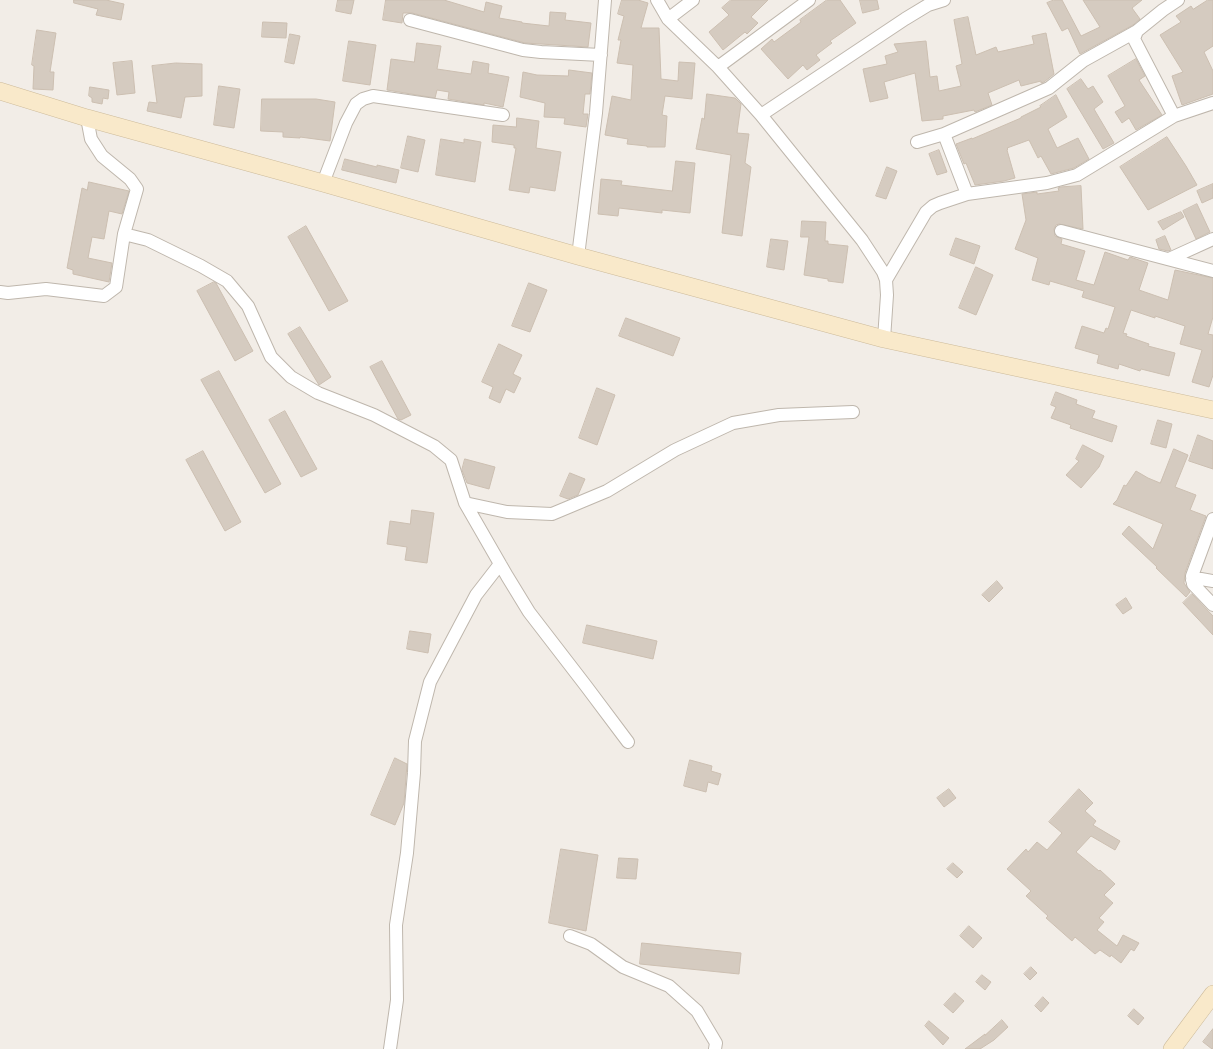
<!DOCTYPE html>
<style>
body{margin:0}
canvas{display:block;background:#f2ede7}
</style>
<canvas width="1213" height="1049"></canvas>
<script>
const ctx = document.querySelector('canvas').getContext('2d');
ctx.lineJoin = 'round';
function paint(path, color) { ctx.fillStyle = color; ctx.fill(path, 'evenodd'); }
function trace(path, color, width, dash) { ctx.strokeStyle = color; ctx.lineWidth = width; ctx.lineCap = dash ? 'butt' : 'round'; ctx.setLineDash(dash || []); ctx.stroke(path); }
const building = new Path2D(`
 M74,0H106L124,4L121,20L96,15L98,9L74,3Z
 M338,0H354L351,14L336,11Z
 M386,0H444L484,12L486,2L502,6L499,18L522,22V23L549,26L550,12L566,13L565,20L591,23L588,47L525,43L412,13H403L402,23L383,20Z
 M622,0H638L648,3L641,28H659L661,79L678,81L679,62L695,63L692,99L665,96L662,115L667,116L665,147H647V146L627,144L628,139L605,135L612,96L631,100L633,65L617,63L621,40H618L624,16L618,14Z
 M731,0H768L751,17L758,23L747,34L745,32L723,50L709,32L729,15L722,8Z
 M827,0H840L856,23L830,41L832,43L816,55L820,60L807,70L803,65L788,79L761,49L772,39L774,42L801,22L800,20Z
 M860,0H877L879,9L863,13Z
 M1054,0H1062L1081,36L1100,27L1083,0H1142L1132,8L1140,19L1133,25L1080,54L1068,28L1062,31L1047,3Z
 M1208,0H1213V46L1204,52L1213,71V94L1182,105L1172,76L1183,72L1160,35L1181,22L1176,16L1191,6L1193,9Z
 M968,17L976,55L996,47L998,52L1034,44L1032,36L1046,33L1054,74L1044,82L1041,83V81L1021,86L1019,80L988,93L992,105L975,112L974,110L943,116V119L922,121L915,73L884,82L888,98L870,102L863,69L887,64L885,56L898,52L894,44L926,41L930,77L937,76L939,91L961,86L956,66L962,64L954,20Z
 M263,22L287,23L286,38L262,37Z
 M37,30L56,33L50,72H54L53,90L33,89L34,66L32,65Z
 M290,34L300,36L294,64L285,62Z
 M349,41L376,45L370,85L343,81Z
 M417,43L441,46L437,69L471,74L473,61L489,64L488,73L509,77L503,107L484,103V105L448,99L449,92L437,90L435,98L387,90L391,59L414,62Z
 M1136,59L1145,76L1139,80L1162,115L1136,130L1129,118L1122,123L1115,112L1125,106L1108,76Z
 M132,61L135,93L117,95L113,63Z
 M176,63L202,64V96L185,97L181,118L147,111L149,102L157,103L152,66Z
 M569,70L592,73L590,94H585L583,114H588L586,127L564,124L565,118L544,117L545,103L520,97L523,72L537,75L568,76Z
 M1081,79L1088,89L1093,86L1103,102L1094,109L1114,143L1103,149L1067,89Z
 M219,86L240,89L234,128L214,125Z
 M90,87L109,90L108,99L103,98L102,104L92,102V98L89,96Z
 M707,94L735,98L741,104L737,133L749,134L745,163L751,167L742,236L722,233L731,155L696,149L702,118L704,119Z
 M1056,95L1067,117L1048,129L1057,148L1078,138L1089,159L1074,168L1051,174L1041,156L1038,158L1029,140L1007,148L1008,149L1007,150L1015,178L1004,181L975,185L966,163L964,164L956,144L972,138V139L1021,118V117L1041,107L1040,106Z
 M262,99H316L335,102L330,141L300,137V138L283,137V132L261,131Z
 M517,118L539,121L536,148L561,152L555,191L530,187L529,193L509,190L516,148H514V145L492,142L493,125L516,127Z
 M408,136L425,140L418,172L401,168Z
 M1167,137L1186,166L1197,185L1148,210L1120,167Z
 M441,139L464,143V139L481,142L475,182L436,175Z
 M939,150L947,172L937,175L929,154Z
 M345,159L377,167V165L399,170L396,183L342,170Z
 M676,161L695,163L690,213L662,210V213L619,208L618,216L598,214L601,179L622,181L621,185L672,191Z
 M887,167L897,171L886,199L876,196Z
 M89,182L129,191L122,214L109,211L104,239L92,237L88,258L112,263L109,282L73,274V270L67,268L82,188L87,190Z
 M1213,184V198L1202,203L1197,191Z
 M1081,186L1083,229L1059,224L1056,225L1054,229L1055,236L1062,239L1061,244L1085,251L1076,280L1094,285L1105,252L1128,260L1130,257L1148,263L1139,290L1168,300L1175,270L1213,278V317L1208,334L1213,335V375L1209,387L1192,382L1202,350L1180,344L1185,326L1155,316V318L1131,310L1123,333L1127,334L1126,336L1149,344L1148,346L1175,353L1169,376L1141,369L1140,371L1119,364L1118,369L1097,363L1099,355L1075,348L1082,326L1104,333L1106,328L1108,329L1115,307L1082,297L1084,291L1050,281L1049,285L1032,280L1038,258L1015,249L1026,220L1022,194L1037,192V194L1059,191L1058,188L1061,187Z
 M1197,204L1210,232L1196,239L1183,211Z
 M1181,212L1184,217L1163,230L1158,222Z
 M802,221L826,222L825,241H828V244L848,246L843,283L828,281V279L804,275L809,237H801Z
 M306,226L348,301L329,311L288,237Z
 M1165,236L1171,250L1168,251L1159,249L1156,240Z
 M956,238L980,246L974,264L950,255Z
 M771,239L788,241L784,270L767,267Z
 M976,267L993,275L976,315L959,308Z
 M214,282L216,283L253,351L235,361L197,291Z
 M529,283L547,290L530,332L512,326Z
 M626,318L680,338L673,356L619,336Z
 M300,327L331,377L319,385L288,334Z
 M499,344L522,355L513,374L521,378L514,393L506,389L500,403L489,398L493,387L482,382Z
 M382,361L411,415L401,420L398,419L370,367Z
 M219,371L281,484L265,493L201,380Z
 M597,388L615,395L597,445L579,438Z
 M1056,392L1077,400L1076,404L1095,411L1092,418L1117,426L1112,442L1070,428L1071,425L1051,418L1056,407L1051,405Z
 M285,411L317,469L301,477L269,420Z
 M1158,420L1172,424L1166,448L1151,444Z
 M1198,435L1213,441V469L1189,461Z
 M1083,445L1104,456L1099,467L1081,488L1066,475L1079,461L1076,459Z
 M1174,449L1188,455L1175,487L1196,495L1190,510L1206,516L1185,573L1184,583L1190,592L1186,597L1156,568L1157,567L1122,534L1129,526L1153,549L1163,524L1113,504L1117,500L1124,485L1126,486L1136,471L1148,478L1160,483Z
 M203,451L241,522L225,531L186,460Z
 M465,459L495,467L489,489L467,483L462,470Z
 M570,473L585,479L578,495L568,499L560,496Z
 M412,510L434,513L427,563L405,560L407,547L387,544L390,521L410,524Z
 M997,581L1003,588L989,602L982,595Z
 M1192,594L1213,616V635L1183,603Z
 M1126,598L1132,608L1123,614L1116,605Z
 M587,625L657,641L653,659L583,643Z
 M410,631L431,634L428,653L407,649Z
 M395,758L407,764L404,803L395,825L371,815Z
 M690,760L712,766L711,771L721,774L718,785L708,782L706,792L684,786Z
 M949,789L956,798L944,807L937,798Z
 M1079,789L1093,803L1085,811L1096,821L1093,825L1120,841L1115,850L1091,836L1076,852L1099,871L1100,870L1115,884L1104,895L1113,903L1099,918L1104,922L1097,930L1117,946L1123,935L1139,943L1134,951L1131,949L1121,963L1111,955L1110,957L1100,950L1095,954L1075,937L1072,941L1046,918L1048,916L1026,896L1031,891L1007,869L1026,849L1028,852L1037,842L1047,850L1062,833L1049,822Z
 M561,849L598,855L586,931L549,923Z
 M619,858L638,859L636,879L617,878Z
 M953,863L963,872L957,878L947,869Z
 M969,926L982,938L973,948L960,936Z
 M642,943L741,953L739,974L640,964Z
 M1031,967L1037,973L1030,980L1024,974Z
 M982,975L991,982L985,990L976,982Z
 M955,993L964,1001L953,1013L944,1005Z
 M1043,997L1049,1003L1041,1012L1035,1006Z
 M1134,1009L1144,1018L1138,1025L1128,1016Z
 M1002,1020L1008,1027L994,1040L980,1049H965L985,1034V1035Z
 M929,1021L949,1038L943,1045L925,1026Z
 M1213,1029V1049H1212L1203,1042Z`);
paint(building, '#d5cbc0');
trace(building, '#ccbfb1', 1);
const street = new Path2D(`
 M657,0L668,19L718,67L761,115L862,240L883,272L886,280L887,295L884,339
 M668,19L693,0
 M410,20L523,50L541,52L601,55
 M1137,31L1134,39L1174,116
 M718,67L809,0
 M761,115L905,19L928,5L944,0
 M944,134L967,194
 M917,142L944,134L1049,88L1083,61L1137,31L1163,10L1178,0
 M323,183L346,123L356,104L363,99L373,96L503,115
 M1061,231L1213,271
 M124,234L148,240L201,266L227,281L248,306L271,357L291,377L318,393L374,415L434,446L451,460L465,503L507,576L529,612L586,686L628,742
 M578,256L596,113L605,0
 M1169,259L1213,239
 M886,280L926,212L933,206L940,203L967,194L1047,183L1077,175L1174,116L1213,103
 M0,292L8,293L46,289L104,296L116,287L124,234L137,189L130,179L102,156L91,139L87,118
 M465,503L507,512L552,514L607,491L675,450L733,423L779,415L853,412
 M1213,519L1192,576L1193,584L1213,605
 M1192,580L1201,579L1213,581
 M570,936L591,944L623,967L669,986L697,1011L716,1043L715,1049
 M390,1049L397,1000L396,925L407,853L414,773L415,741L430,682L476,595L500,564`);
const secondary = new Path2D(`
 M0,91L87,118L323,183L578,256L884,339L1213,410
 M1172,1049L1213,994`);
trace(street, '#bfb7ad', 14);
trace(secondary, '#cdbb9b', 18);
trace(street, '#fff', 12);
trace(secondary, '#f9e9ca', 17);
</script>
